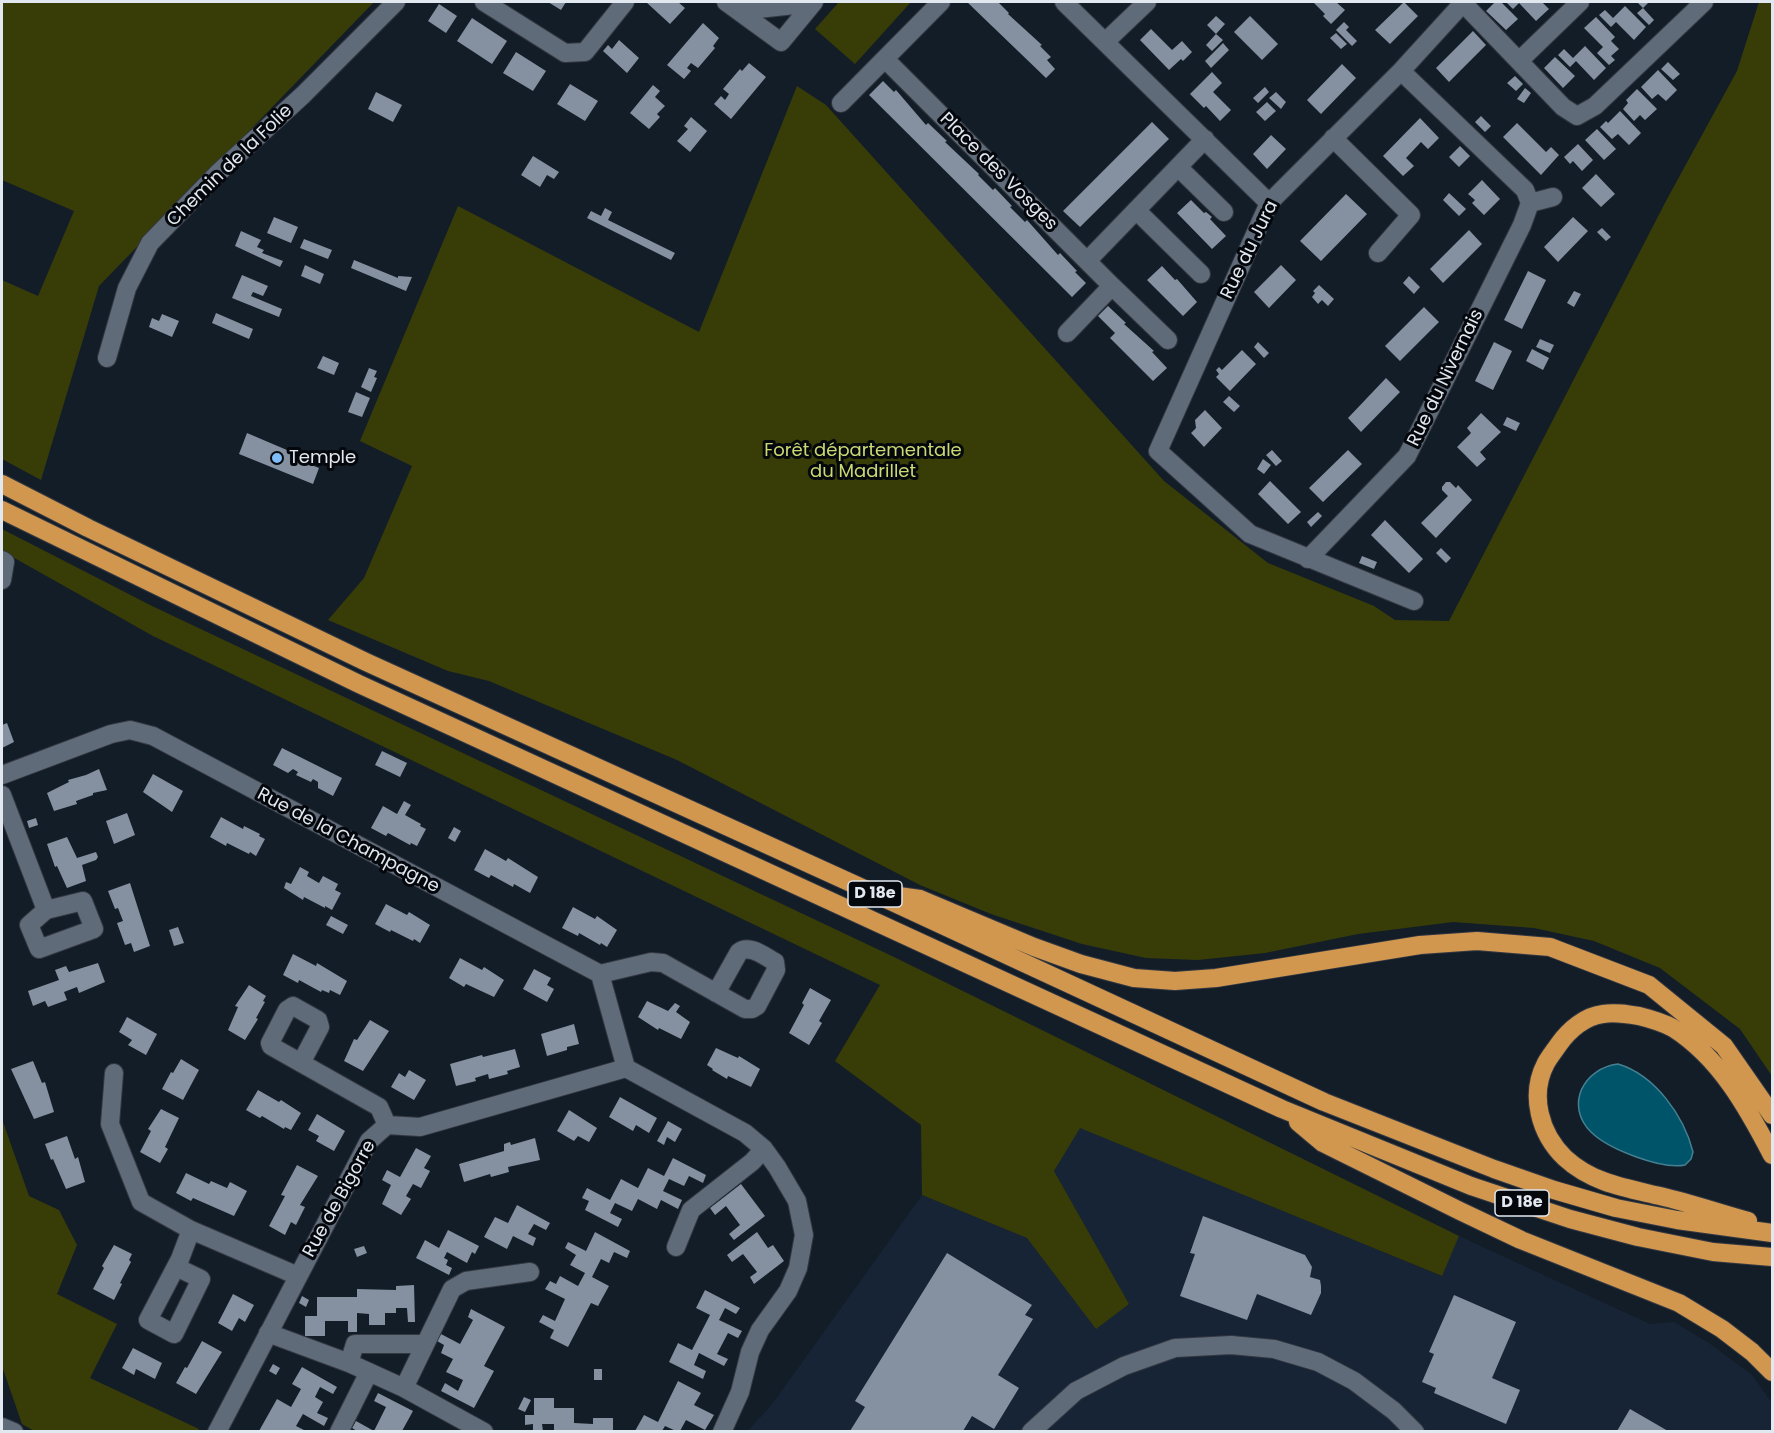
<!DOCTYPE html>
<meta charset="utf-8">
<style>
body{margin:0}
#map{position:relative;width:1774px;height:1433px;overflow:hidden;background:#131d28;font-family:Poppins,sans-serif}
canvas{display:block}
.frame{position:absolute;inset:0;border:3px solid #e2e8f0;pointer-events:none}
</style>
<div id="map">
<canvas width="1774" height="1433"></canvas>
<div class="frame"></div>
</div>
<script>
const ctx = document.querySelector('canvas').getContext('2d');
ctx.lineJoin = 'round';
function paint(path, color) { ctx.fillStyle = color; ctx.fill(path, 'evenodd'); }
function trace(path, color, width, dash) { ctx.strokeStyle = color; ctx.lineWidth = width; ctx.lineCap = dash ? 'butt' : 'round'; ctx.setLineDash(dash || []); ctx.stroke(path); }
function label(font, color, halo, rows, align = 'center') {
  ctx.font = font + ' Poppins,sans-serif'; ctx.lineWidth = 6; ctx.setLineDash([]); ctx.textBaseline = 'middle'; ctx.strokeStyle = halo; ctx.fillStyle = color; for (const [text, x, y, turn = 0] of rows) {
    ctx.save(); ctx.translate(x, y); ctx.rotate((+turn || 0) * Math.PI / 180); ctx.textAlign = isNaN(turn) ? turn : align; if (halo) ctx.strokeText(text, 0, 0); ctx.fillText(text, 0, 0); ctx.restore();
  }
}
paint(new Path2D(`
 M1080,1127L1441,1276L1459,1236L1650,1324L1674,1322L1709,1343L1752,1375L1772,1403V1432H747L773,1403L922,1195L1027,1238L1096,1328L1129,1304L1054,1171Z`), '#172435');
paint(new Path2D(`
 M2,2H374L99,286L41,480L2,459V280L38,296L74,211L2,180Z
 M839,2H911L855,64L815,29Z
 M1759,2H1772V1076L1740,1029L1660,968L1594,941L1534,928L1453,922L1358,934L1265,953L1198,960L1146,958L1082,944L991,914L920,885L677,760L489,681L448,671L328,620L364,578L412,466L360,441L458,206L699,332L797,86L826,105L1164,481L1268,563L1374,606L1395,620L1449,621L1666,201L1737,71Z
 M2,529L152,606L894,957L1459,1236L1442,1276L1080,1128L1054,1171L1129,1304L1096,1329L1027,1238L922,1195L921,1125L835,1061L880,985L153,636L2,551Z
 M2,1119L29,1196L59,1210L77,1245L57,1294L117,1324L90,1378L199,1429L198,1431L36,1432L22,1424L2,1366Z`), '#383d08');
const water = new Path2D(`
 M1618,1064C1655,1075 1684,1116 1693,1152L1691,1159L1685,1165C1662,1170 1608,1149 1591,1132C1564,1105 1584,1068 1618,1064Z`);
paint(water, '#00546a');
trace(water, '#448092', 1.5);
paint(new Path2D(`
 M548,2H566L561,10Z
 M646,2H678L685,8L670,24Z
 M967,2H998L1009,13L1008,14L1042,45L1040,46L1051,57L1047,60L1055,69L1046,78Z
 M1313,2H1336L1345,10L1331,24L1323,16L1325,14Z
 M1404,2L1418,16L1390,44L1375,30Z
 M1495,2H1501L1518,19L1506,30L1486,11Z
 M1506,2H1542L1549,9L1536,21L1519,3L1513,9Z
 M1637,2H1649L1643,8L1654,20L1649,25L1637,13L1643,8Z
 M439,4L457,16L446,33L428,21Z
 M1625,6L1646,27L1634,40L1616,22L1611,27L1599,15L1605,10L1613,18Z
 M1216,16L1225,24L1216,34L1207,25Z
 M1250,16L1278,44L1262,60L1234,32Z
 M1596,17L1615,37L1611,41L1619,49L1611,56L1615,60L1609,65L1597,53L1603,47L1584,28Z
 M472,18L507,41L492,64L457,41Z
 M1344,22L1349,27L1346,30L1357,41L1352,46L1336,30Z
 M703,23L719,38L713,46L715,48L698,68L691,63L687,68L691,71L684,79L667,65Z
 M1151,29L1172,50L1182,41L1192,52L1183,61L1181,59L1169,70L1140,40Z
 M1473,31L1486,45L1449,82L1436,68Z
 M1336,33L1347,44L1341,49L1330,38Z
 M1216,34L1223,40L1212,51L1206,45Z
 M619,40L639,58L627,73L603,51L608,45L612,49Z
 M1223,43L1229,50L1211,68L1205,61Z
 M1585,46L1606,68L1594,80L1576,61L1570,67L1558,55L1564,49L1573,58Z
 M516,52L546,71L533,91L503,73Z
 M1555,57L1575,76L1563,88L1544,68Z
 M1668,62L1680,74L1673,80L1661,69Z
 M749,63L766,77L731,119L714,104L721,96L725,100L729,94L723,89L740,69L742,71Z
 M1342,64L1356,78L1321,114L1307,100Z
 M1658,70L1677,90L1666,101L1658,94L1652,99L1641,87Z
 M1212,72L1222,83L1213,92L1231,110L1220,121L1206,106L1204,108L1190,94Z
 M1515,76L1523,84L1516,91L1507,83Z
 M883,81L894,92L896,90L926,125L928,123L947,141L945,142L979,174L978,175L993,190L995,188L1012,206L1010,207L1025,222L1027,220L1058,255L1060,253L1077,271L1075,272L1086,283L1072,297L869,95Z
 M570,84L598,101L585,121L557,104Z
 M653,85L660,91L655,97L665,106L657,114L660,117L649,129L630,113Z
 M1265,87L1269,92L1258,103L1253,98Z
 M1525,88L1531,93L1524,103L1517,99Z
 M1637,89L1657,109L1645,120L1640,115L1634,121L1623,109L1628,103L1626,100Z
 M376,92L402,105L393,122L368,109Z
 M1276,92L1286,102L1281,109L1269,98Z
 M1267,102L1276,111L1265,121L1256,112Z
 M1620,111L1641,133L1629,145L1618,134L1612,139L1600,127L1606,121L1608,123Z
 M1481,116L1491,126L1485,132L1475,122Z
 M691,117L707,131L690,152L677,141L688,129L684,126Z
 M1420,118L1439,138L1428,149L1421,142L1406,158L1414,166L1403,176L1383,156Z
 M1152,122L1169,139L1080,227L1063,211Z
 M1517,123L1546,152L1551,147L1559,155L1541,175L1503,137Z
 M1597,129L1616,149L1604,160L1585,140Z
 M1271,135L1286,149L1267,169L1253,154Z
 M1578,144L1593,160L1582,171L1573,161L1570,164L1564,157Z
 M1460,146L1470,156L1459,167L1449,157Z
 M533,156L559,172L554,179L547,175L540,187L521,175Z
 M1596,174L1615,194L1601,207L1582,188Z
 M1482,180L1500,199L1484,215L1472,203L1475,200L1468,194Z
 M1449,193L1466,209L1459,216L1443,200Z
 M1346,194L1367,214L1321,261L1300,241Z
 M1191,200L1204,213L1206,212L1212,217L1210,219L1226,236L1212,249L1177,213Z
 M605,208L612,212L608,220L675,253L671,260L587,218L591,211L601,216Z
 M274,217L298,227L291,243L267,233Z
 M1573,217L1588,231L1558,262L1544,247Z
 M1602,228L1611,237L1606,241L1597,232Z
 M1469,230L1482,244L1443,283L1430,269Z
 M241,231L261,240L257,247L264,250L262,253L283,261L280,267L235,246Z
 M304,239L332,250L328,259L300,248Z
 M354,260L398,278V276L412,277L406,291L351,268Z
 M305,265L324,274L320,284L301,276Z
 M1281,265L1296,280L1269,308L1254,292Z
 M1162,266L1175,280L1177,279L1197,302L1183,316L1147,280Z
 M1528,271L1546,280L1522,329L1504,320Z
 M242,275L268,286L263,296L253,292L251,296L282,309L279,317L232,298Z
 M1409,276L1420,287L1414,294L1403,283Z
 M1319,285L1334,299L1328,306L1322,300L1318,304L1312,297L1315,293L1313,291Z
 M1574,291L1581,294L1574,307L1567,303Z
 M1108,306L1126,323L1124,324L1154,351L1152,352L1167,368L1153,381L1110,338L1115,333L1098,316Z
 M1424,307L1439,322L1400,361L1385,346Z
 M216,313L253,329L249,339L212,323Z
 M162,314L179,321L172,337L149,327L152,318L159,321Z
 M1540,339L1554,345L1550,353L1536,347Z
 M1258,342L1269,353L1264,358L1254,347Z
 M1494,342L1512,351L1493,390L1475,381Z
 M1532,349L1549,358L1543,370L1526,361Z
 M1242,350L1256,364L1230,391L1216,377L1219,374L1216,370L1219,367L1222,370Z
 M323,356L339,363L334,375L317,368Z
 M369,368L377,371L374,377L377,378L371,392L361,387Z
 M1386,378L1400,392L1361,432L1348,418Z
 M356,392L370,398L362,417L348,412Z
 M1229,396L1240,406L1234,412L1223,402Z
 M1205,410L1222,428L1204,447L1191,433L1196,428L1195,420Z
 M1481,413L1501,432L1480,452L1486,459L1477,467L1457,447L1471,433L1467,428Z
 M1507,417L1520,423L1516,431L1503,425Z
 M247,433L315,462L314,466L319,468L313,484L239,454Z
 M1272,450L1282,461L1276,466L1266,455Z
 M1348,450L1362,464L1323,502L1309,488Z
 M1263,459L1271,465L1264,474L1257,469Z
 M1270,481L1301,512L1288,524L1258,494Z
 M1446,482H1450L1456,488L1458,485L1472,500L1436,538L1421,523L1448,496L1442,490V487Z
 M1318,512L1322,516L1311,527L1307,522Z
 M1385,520L1423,559L1409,573L1371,535Z
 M1441,548L1451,558L1446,563L1436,553Z
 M1362,556L1377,562L1374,569L1359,563Z
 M7,723L14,742L2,748V725Z
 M282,748L342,778L333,796L318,788V782L313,779L311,782L296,775L298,772L293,769L288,773L273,765Z
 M382,751L407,763L400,777L375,765Z
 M99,769L107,790L93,793V795L76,801L77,804L54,811L47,793L69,782L68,780L86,775Z
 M153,774L183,791L172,812L143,792Z
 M404,801L411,805L405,815L421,824L420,826L426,829L417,846L411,843L410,845L388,833L386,836L371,828L383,806L397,814Z
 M127,813L135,835L114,844L106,821Z
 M221,817L243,829L244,826L260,834L259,836L265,839L256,856L250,852L249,854L227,843L226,846L210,837Z
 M36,818L38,825L29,828L27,821Z
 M454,827L461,831L455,842L448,838Z
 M67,837L77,858L96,852L98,857L96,860L82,865L86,881L67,888L57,866L55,867L47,844Z
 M485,849L506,861L508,858L538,877L530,893L514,884L513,887L491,875L489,878L474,870Z
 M300,867L309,872L307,876L319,883L323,876L338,884L335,890L341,893L332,910L325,906V908L304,897L303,900L284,888L286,882L291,884Z
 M130,883L150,946L134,952L131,943L125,945L117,923L123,921L118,908L115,909L108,891Z
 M386,904L407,915L409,912L430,925L420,943L414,939L413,941L391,930L390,932L375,924Z
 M573,907L595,919L597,916L617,930L607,947L601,943L600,945L579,933L578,936L562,928Z
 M331,916L348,925L343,934L326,925Z
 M178,927L184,943L174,946L169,930Z
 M293,954L316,966L317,963L347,981L340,995L330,990L329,993L322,990L321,992L299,980L298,983L283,975Z
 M460,958L482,970L484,967L504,980L494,997L466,984L464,987L449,978Z
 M98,963L105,982L79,993L77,987L64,992L67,1000L48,1007L45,1001L33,1006L28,991L59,980L55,970L66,966L69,972Z
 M534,969L551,978L547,985L554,989L547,1002L523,989Z
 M249,985L266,996L263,1001L265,1002L256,1018L258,1019L245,1040L228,1030L238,1007L235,1006Z
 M810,988L831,1000L819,1021L822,1023L809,1045L789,1033L804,1005L802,1003Z
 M647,1001L668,1011L675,1003L680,1006L676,1012L690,1022L681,1039L659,1028L658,1030L638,1017Z
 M127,1017L157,1034L146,1055L128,1045L132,1040L119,1032Z
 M370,1020L389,1031L363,1071L344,1061L354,1039L357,1040Z
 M574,1024L579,1044L567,1047V1050L547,1056L541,1034Z
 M716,1048L738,1058L739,1056L760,1069L751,1087L728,1076L727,1079L712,1070L713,1069L707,1065Z
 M515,1049L520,1067L507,1071L508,1074L489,1079L488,1074L475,1078L476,1081L456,1086L450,1064L482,1055L483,1057Z
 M181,1059L199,1070L183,1100L162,1089L171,1072L173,1073Z
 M33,1061L42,1083L45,1082L54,1112L34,1119L11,1069Z
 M409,1070L426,1080L414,1100L391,1087L399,1073L405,1077Z
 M258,1090L279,1102L281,1100L301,1113L291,1130L285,1127L284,1129L262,1116L260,1118L246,1110Z
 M620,1097L657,1118L649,1133L636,1125L633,1131L609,1117Z
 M161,1109L179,1118L165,1147L168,1149L160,1163L140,1152L151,1131L148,1129Z
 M569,1110L597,1128L589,1142L578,1136L574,1141L557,1131Z
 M317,1114L345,1131L334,1151L316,1141L319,1136L308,1130Z
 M668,1121L682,1129L675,1142L667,1137L664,1145L657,1141Z
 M67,1136L75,1159L78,1157L85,1182L66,1189L53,1159L51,1160L45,1144Z
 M535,1138L540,1160L508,1167L509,1172L491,1177L490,1174L464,1182L459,1164L504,1151V1144L510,1142L511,1145Z
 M416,1148L431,1156L424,1168L430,1171L421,1188L413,1184L406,1196L411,1199L401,1215L382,1204L391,1185L382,1180L387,1170L400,1177Z
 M673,1158L706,1175L703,1183L689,1176L684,1186L669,1179L663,1191L682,1200L678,1209L661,1200L657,1209L638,1199L632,1211L615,1203L610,1213L622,1219L618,1227L585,1210L589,1201L582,1198L587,1188L610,1200L621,1179L638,1188L648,1168L664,1176Z
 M297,1165L318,1176L300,1205L305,1207L296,1225L291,1222L285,1235L269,1226L285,1196L281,1195Z
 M186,1173L209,1184L211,1181L227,1188L230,1182L247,1191L234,1216L193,1198L191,1201L176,1193Z
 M741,1184L765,1216L734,1240L729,1234L740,1225L726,1206L715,1215L710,1208Z
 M517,1205L550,1223L546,1230L534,1224L528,1234L536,1238L533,1246L513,1236L507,1249L484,1237L495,1217L508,1223Z
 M1203,1216L1305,1255L1312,1267L1310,1277L1320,1280L1321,1286V1293L1311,1315L1257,1294L1247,1320L1180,1296L1195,1254L1190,1253Z
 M448,1230L479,1246L475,1254L472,1252L467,1263L447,1252L444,1258L448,1260L446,1265L452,1268L449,1275L416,1258L425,1240L439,1248Z
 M595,1232L630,1251L627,1258L614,1252L609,1263L601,1259L592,1277L609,1286L598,1306L591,1303L568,1347L550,1338L554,1330L539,1322L543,1315L555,1321L565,1299L545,1289L550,1281L556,1284L560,1276L578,1286L585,1273L570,1265L576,1255L565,1248L568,1242L586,1251Z
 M757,1232L768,1248L773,1245L784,1261L754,1284L750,1277L757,1272L743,1254L732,1262L727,1255Z
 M114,1245L132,1254L129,1260L131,1262L120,1283L122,1284L114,1300L93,1289L104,1268L102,1266Z
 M364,1246L367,1253L357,1257L354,1249Z
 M947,1253L1032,1305L1025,1315L1033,1319L998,1375L1019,1388L994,1429L972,1416L963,1431H850L865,1407L855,1401Z
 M414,1285L415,1322H408L407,1308H396V1313H385V1325H369V1314L357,1313V1332H348V1321H325V1336H305V1316H317V1297H357V1289L396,1290V1286Z
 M705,1290L740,1308L736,1314L725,1308L719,1320L742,1331L738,1338L728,1333L717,1354L728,1359L724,1366L699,1353L694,1365L706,1371L703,1379L669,1362L678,1343L692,1350L710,1315L696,1308Z
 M233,1294L254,1305L245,1322L239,1318L232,1331L218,1323Z
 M1454,1295L1516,1322L1492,1378L1520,1390L1506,1424L1434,1393L1436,1388L1422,1382L1434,1354L1429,1352Z
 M302,1296L309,1300L306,1307L299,1303Z
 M471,1309L505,1327L484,1366L494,1371L474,1408L441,1391L445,1383L458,1391L463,1380L446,1372L453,1359L441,1353L444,1345L437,1341L441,1334L460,1344L473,1320L468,1317Z
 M202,1341L222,1352L196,1394L176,1383L185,1367L187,1368Z
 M133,1348L162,1363L155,1379L136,1369L134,1375L122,1368Z
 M273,1364L280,1368L276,1375L269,1371Z
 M302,1367L337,1387L333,1394L320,1387L315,1397L323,1402L317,1413L328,1418L324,1426L303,1414L296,1426L306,1431H259L277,1399L291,1407L301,1389L292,1384Z
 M594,1369H602V1380H594Z
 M678,1381L701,1393L694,1405L714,1415L705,1430L686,1420L680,1431H676L665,1426L662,1431H635L644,1415L658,1422Z
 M378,1393L413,1411L402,1431H357L352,1428L356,1421L374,1431L386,1407L374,1401Z
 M524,1397L531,1400L525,1412L518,1409Z
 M534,1398H554V1408H574V1423L593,1424V1418H613V1431H554V1424H542L543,1431H533V1424L525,1425V1415H534Z
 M1630,1409L1668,1431H1617Z`), '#8591a0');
const minor = new Path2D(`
 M484,2L565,53L585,52L625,2
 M726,2L781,42L814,2
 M1064,2L1269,203
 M1463,3L1563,107L1577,116L1595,106L1704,2
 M739,11L813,3
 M1105,42L1147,2
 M885,59L1112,286L1067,333
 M1519,61L1580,2
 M841,103L941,2
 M1333,138L1411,215L1378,253
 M1178,167L1224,212
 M1530,203L1553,197
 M1136,210L1201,274
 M1087,261L1205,139
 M1112,286L1168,340
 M107,358L127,288L150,243L218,173L303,95L396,2
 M1308,559L1407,456L1522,225L1530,203L1525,190L1401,71
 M2,560L5,562L2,580
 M1414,601L1250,534L1158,451L1269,203L1401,71L1464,2
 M2,775L111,734L130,730L153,736L600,974L626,1068
 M2,795L46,910
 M83,901L94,929L39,949L29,925L46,910Z
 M600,974L651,962L663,963L745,1009H752L757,1006L776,970L775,962C764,956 750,944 739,952L716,993
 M301,1063L320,1027L318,1020L293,1006L287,1010L270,1043L271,1046L379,1107L387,1125
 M626,1068L745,1133L764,1149L777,1167L797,1201L804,1235L798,1268L788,1291L760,1330L750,1352L740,1392L722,1432
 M114,1073L110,1124L141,1202L191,1230L298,1276
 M676,1247L691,1210L752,1162L764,1149
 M176,1267L201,1279L174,1334L148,1320L180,1259L191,1230
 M268,1333L349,1363L404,1388L484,1432
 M349,1363L355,1344H424
 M404,1388L452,1289L466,1281L530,1272
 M2,1427L14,1432
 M217,1432L369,1141L387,1125L420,1127L626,1068
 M339,1432L369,1372
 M1031,1432L1076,1391L1124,1366L1175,1348L1231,1345L1274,1349L1318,1362L1354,1381L1394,1411L1415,1432`);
const highway = new Path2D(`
 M2,484L88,528L366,662L871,892L1324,1102L1494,1169L1554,1190L1616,1208L1677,1220L1772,1233
 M2,510L359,684L1282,1109L1471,1186L1570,1219L1638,1237L1713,1252L1772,1257
 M891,895L920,899L1034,947L1081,964L1134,978L1175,981L1216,978L1420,945L1477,941L1550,947L1649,985L1724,1046L1772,1115
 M1298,1122L1323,1143L1460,1211L1521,1240L1679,1303L1722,1329L1752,1352L1772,1372
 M1748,1221C1719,1213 1690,1203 1660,1196C1626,1188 1592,1183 1565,1158C1540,1134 1529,1095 1546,1063C1550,1056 1555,1050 1559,1044C1569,1030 1585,1016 1603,1014C1615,1012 1627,1014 1639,1016C1651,1019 1662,1022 1673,1028C1720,1058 1747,1107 1772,1155`);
trace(minor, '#333842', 20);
trace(highway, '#333842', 20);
trace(minor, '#606b79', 18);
trace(highway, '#d1974e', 18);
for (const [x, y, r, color] of [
 [277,458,6,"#7ebdf9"]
]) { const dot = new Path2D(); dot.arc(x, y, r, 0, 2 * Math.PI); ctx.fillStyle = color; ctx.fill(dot); trace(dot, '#04070c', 2); }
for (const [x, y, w] of [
 [875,894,54],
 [1522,1203,54]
]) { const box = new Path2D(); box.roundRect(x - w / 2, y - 13, w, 26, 4.5); ctx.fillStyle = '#04070c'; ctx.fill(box); trace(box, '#e2e8f0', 1.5); }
label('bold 16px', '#e2e8f0', null, [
 ["D 18e",875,894],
 ["D 18e",1522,1203]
]);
label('18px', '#e2e8f0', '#04070c', [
 ["Chemin de la Folie",230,166,-44],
 ["Place des Vosges",998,172,45],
 ["Rue du Jura",1250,250,-64],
 ["Rue du Nivernais",1446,378,-64],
 ["Rue de la Champagne",348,841,28],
 ["Rue de Bigorre",340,1199,-61]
]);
label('18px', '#ccd973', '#04070c', [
 ["Forêt départementale",863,451],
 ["du Madrillet",863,472]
]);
label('18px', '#e2e8f0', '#04070c', [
 ["Temple",289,458]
], 'left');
</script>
